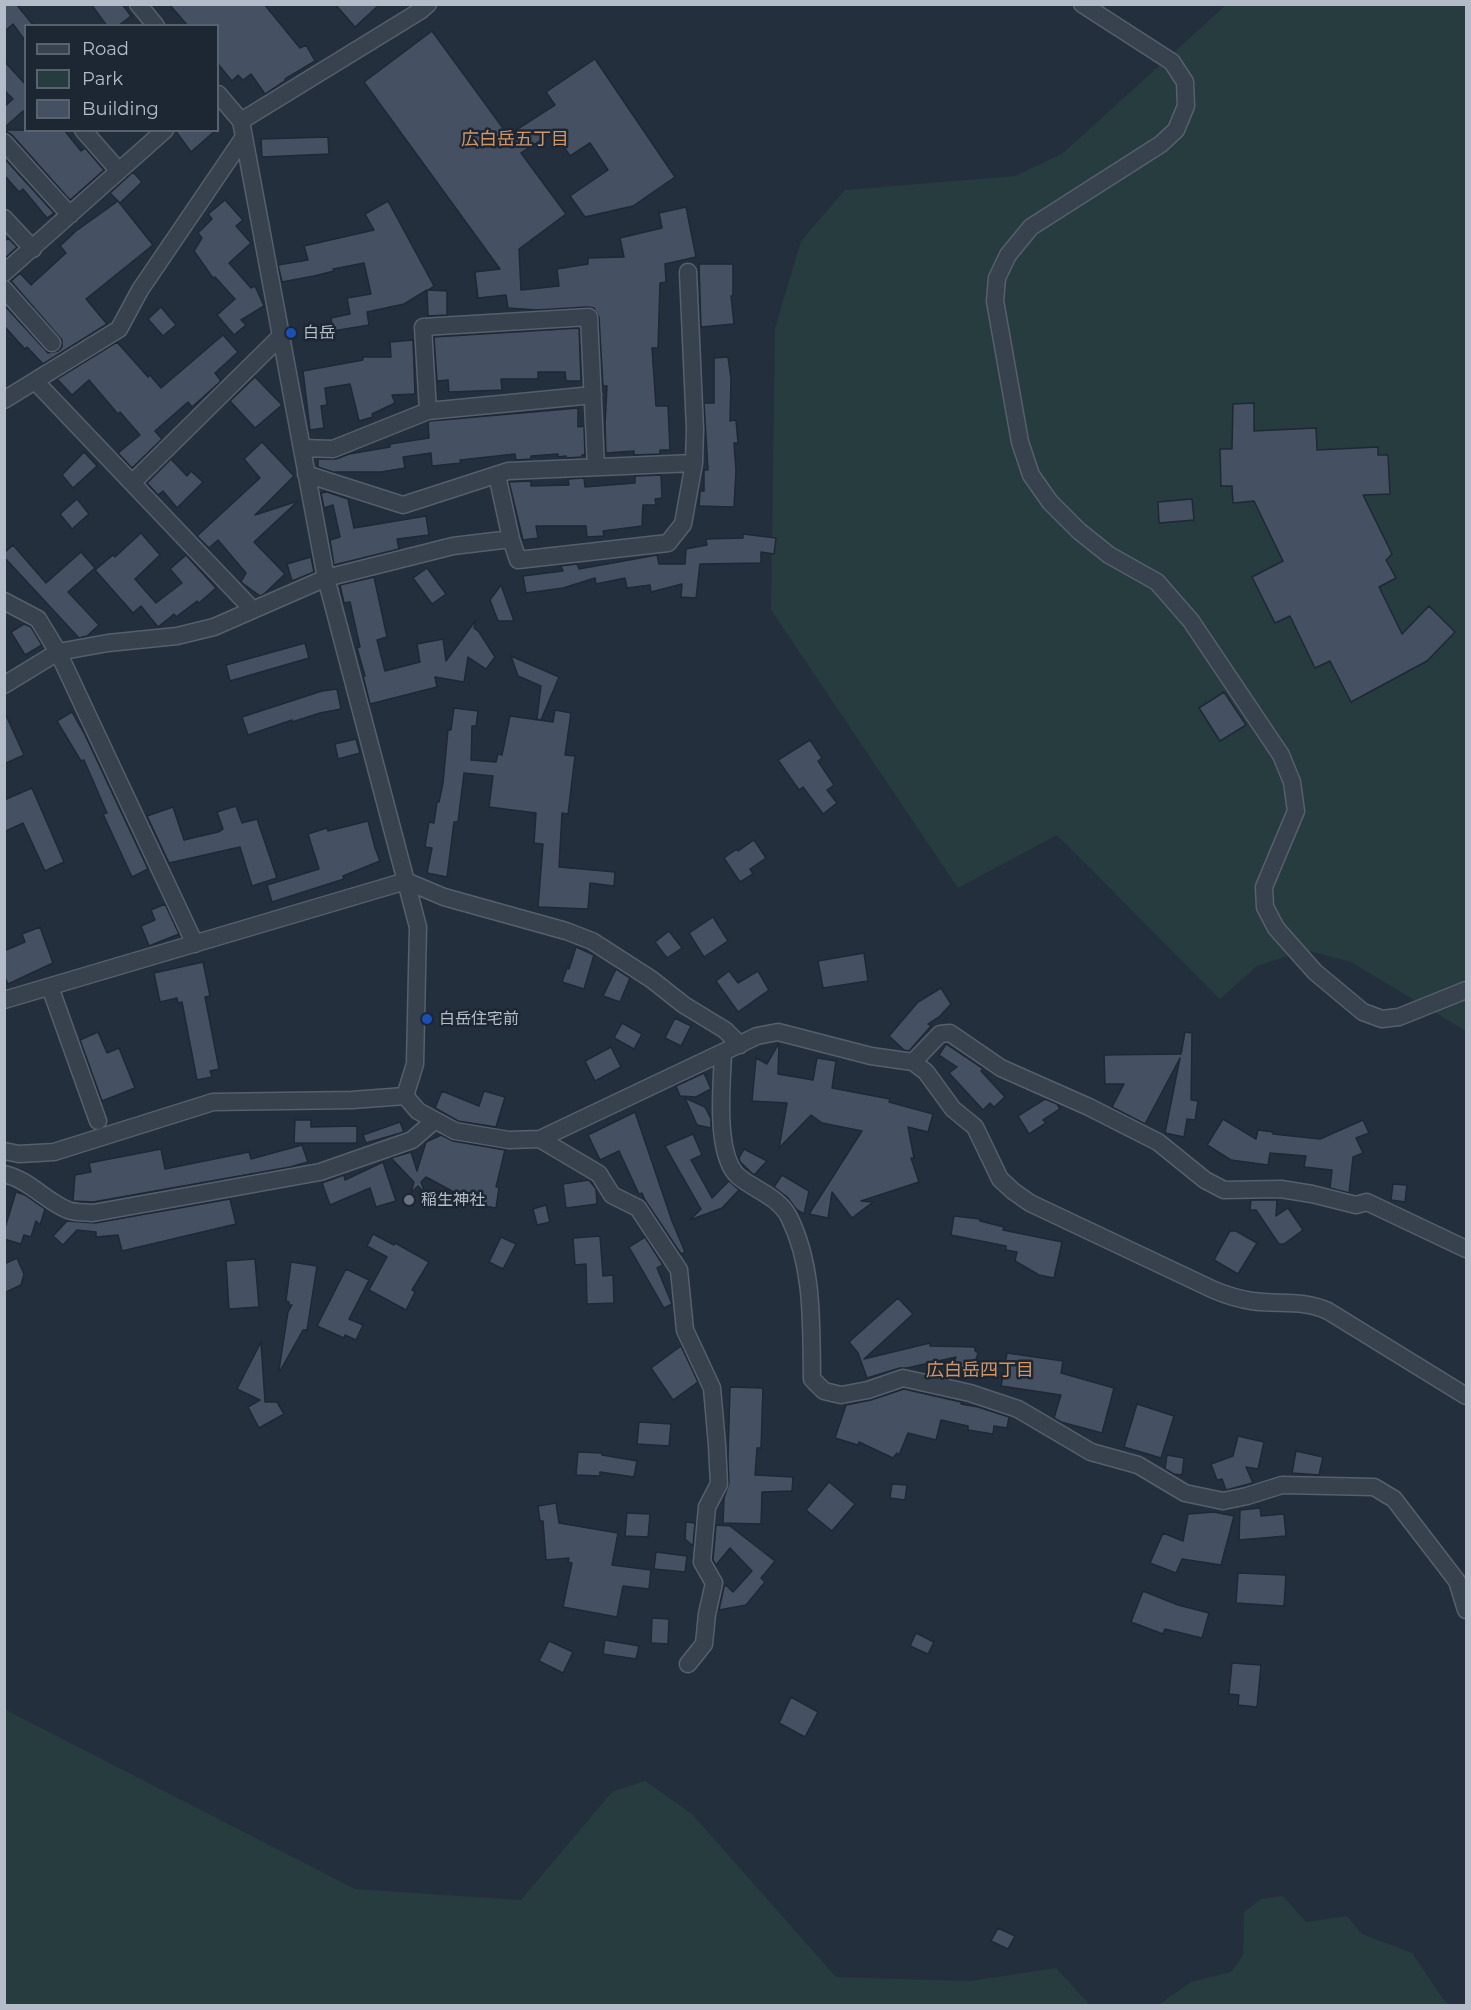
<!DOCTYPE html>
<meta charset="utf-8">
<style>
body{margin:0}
#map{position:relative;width:1471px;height:2010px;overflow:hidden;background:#242f3e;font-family:Montserrat,sans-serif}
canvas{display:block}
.frame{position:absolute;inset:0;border:6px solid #b4bcc9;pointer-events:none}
.legend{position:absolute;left:24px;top:24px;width:195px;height:108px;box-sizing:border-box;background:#1d2633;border:2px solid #59626f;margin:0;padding:8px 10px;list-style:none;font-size:18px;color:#b4bcc9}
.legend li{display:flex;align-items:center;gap:12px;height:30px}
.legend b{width:30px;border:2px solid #59626f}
</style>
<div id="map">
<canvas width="1471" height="2010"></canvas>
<div class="frame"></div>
<ul class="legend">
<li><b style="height:8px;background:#38414e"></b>Road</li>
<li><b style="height:16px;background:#263c3f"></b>Park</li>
<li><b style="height:16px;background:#455162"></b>Building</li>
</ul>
</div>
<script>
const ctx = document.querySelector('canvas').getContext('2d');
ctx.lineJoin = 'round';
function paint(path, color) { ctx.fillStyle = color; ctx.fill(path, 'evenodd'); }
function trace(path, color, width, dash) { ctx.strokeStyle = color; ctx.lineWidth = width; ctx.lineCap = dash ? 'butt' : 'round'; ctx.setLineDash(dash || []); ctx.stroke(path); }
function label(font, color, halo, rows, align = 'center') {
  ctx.font = font + ' Montserrat,"Noto Sans JP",sans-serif'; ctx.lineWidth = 5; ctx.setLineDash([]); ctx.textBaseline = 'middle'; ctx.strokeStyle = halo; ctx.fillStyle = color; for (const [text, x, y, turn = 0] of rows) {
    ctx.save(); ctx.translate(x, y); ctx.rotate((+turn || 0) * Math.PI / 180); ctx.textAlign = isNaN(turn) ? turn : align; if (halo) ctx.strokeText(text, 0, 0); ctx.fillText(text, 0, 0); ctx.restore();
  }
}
paint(new Path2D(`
 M1226,5H1466V1031L1351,962L1306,950L1257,966L1220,999L1057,835L958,888L771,610L775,328L801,241L845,190L1015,176L1062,154Z
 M4,1709L355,1889L521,1900L612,1792L645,1781L692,1814L836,1977L970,1981L1056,1968L1090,2005H5Z
 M1283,1896L1306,1922L1347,1916L1362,1934L1412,1953L1443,1999L1450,2005H1158L1191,1982L1231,1972L1243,1955L1244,1912L1261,1899Z`), '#263c3f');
const building = new Path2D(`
 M4,4H16L34,26H26V42L13,24L4,32Z
 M91,4H122L131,16L118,26H107Z
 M169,4H264L300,48L306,45L315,61L285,79L286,80L265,94L251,74L243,80L238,75L232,81L218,64V26H188Z
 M335,4H380L355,27Z
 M432,31L508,135L555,105L546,92L595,59L675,177L633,206L585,217L570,196L608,170L590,143L570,156L554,132L521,153L566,214L519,249L521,290L559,286L557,269L588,264V258L624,257L620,238L662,228L659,213L686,207L696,257L665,264L666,282L660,283L658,348H652L656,406H668L670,450H660V454L634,455V451L606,453L605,425L607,386H603L599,317L594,308L588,307L537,310L508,308L506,295L478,298L475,272L500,269L364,82Z
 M4,61L26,85V114L23,111L4,128V107L13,99L4,90Z
 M4,130H64L81,151L85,148L104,170L70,200L12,135Z
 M175,130H216L191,152Z
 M328,137L329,154L262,157L261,139Z
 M4,158L54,213L47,218L23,189L19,192L4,175Z
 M133,172L142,182L120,203L110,193Z
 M225,200L243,220L236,226L251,243L229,263L251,288L255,286L264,306L241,320L246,325L234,335L217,315L235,299L215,277L213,278L194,251L202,238L198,233L212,219L208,214Z
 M118,201L153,245L86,299L107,324L43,364L27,347L25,349L4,326V305L48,353L58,351L62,347V340L11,281L20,273L31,285L66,253L60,246L76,231Z
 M388,201L434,286L428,290L447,291V315L428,316L427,290L404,304L367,312L369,325L333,331L331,318L350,314L347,298L371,294L364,263L333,269L334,271L314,276L282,282L278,265L308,260L304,246L374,230L365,214Z
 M8,238L17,247L4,259V242Z
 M699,264H733V296H731L734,324L701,327Z
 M161,307L176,325L163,336L148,319Z
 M579,328L581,381H566L565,372H538V379H501L502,390L449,392L448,380L437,381L434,337Z
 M223,335L238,352L215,373L221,381L192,407L188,402L155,431L162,439L132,468L118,453L140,435L120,412L118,414L89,380L72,395L57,379L117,342L148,377L150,375L161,388Z
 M413,340L415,394L392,395L395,403L372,414L373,417L359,421L350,384L325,388L327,405L321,406L324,428L310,430L303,371L363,360V357H391L390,342Z
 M728,357L731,379L730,421L736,420L738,443H734L736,470L734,507L699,506L700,491H704V470H708L704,403H714V358Z
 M255,377L282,405L255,428L230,401Z
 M1254,403V431L1316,428L1317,450L1378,447V455H1388L1390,494L1363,495L1392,554L1386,560L1396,578L1379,587L1402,634L1429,606L1455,632L1427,661L1351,702L1330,661L1315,668L1290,616L1275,623L1252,577L1283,561L1254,501L1233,503L1232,486H1221L1220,449H1232L1233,404Z
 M578,408V427L584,426L585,455H582V457L566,458V456L558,457V454L531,456V459L516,460L515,454L460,460L461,463L432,466L431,453L403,457L405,468L381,472H333L318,467V459H336L349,454L390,447V444L429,438L428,422L430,421Z
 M262,442L294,476L255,515L298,501L254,542L285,574L264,594L260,596L241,582L246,573L218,540L209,548L197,536L260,478L244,459Z
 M84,452L97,466L73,488L62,475Z
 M171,459L187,476L191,471L203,482L177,508L163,491L158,495L147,483Z
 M661,475L662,498L655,499L656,505H643L642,526L603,531L604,536L587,537L586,526H536L538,538L523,540L509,482L531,481V486L569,485L568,479L584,478L585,487L635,483V476Z
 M327,492L348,499L354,528L426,516L429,535L397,539L399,549L334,565L330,540L340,537L333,505L324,508L321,493Z
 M77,499L89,514L72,529L60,514Z
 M1192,499L1194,520L1159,523L1158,502Z
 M141,533L160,555L135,579L156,603L182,583L170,569L186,555L216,588L199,603L197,601L176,617L174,614L158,627L141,606L133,613L95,570L113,555L115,557Z
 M743,534L776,538L774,554L761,552V563L700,564L696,598L681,597L682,584L651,592L650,585L627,588L625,578L596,584L595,578L563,588L526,593L523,576L563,571L561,566L577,564L579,569L657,555L659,564H685L686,549L707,545L706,539L743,538Z
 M13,545L46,583L81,552L95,568L68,592L99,625L87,636L79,638L4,557V553Z
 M311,557L314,572L292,581L287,564Z
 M427,568L446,594L432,604L413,578Z
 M374,577L387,637L377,640L385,671L420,662L417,644L443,639L446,661L476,620L474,628L479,632L495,657L486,669L468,657L464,682L435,677L437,687L370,704L363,676H365L357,648L360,647L350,602L344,603L340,585Z
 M501,585L514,621H498L490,600Z
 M24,624L31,627L42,645L25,655L11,632Z
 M305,643L309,658L230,681L226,665Z
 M511,656L559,677L541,720L537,719L541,686L518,676Z
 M337,689L341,709L320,713L292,722V720L248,735L242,717L322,691Z
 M1224,692L1246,725L1220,741L1199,708Z
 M454,708L478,711L476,726H472L471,760L496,762L498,754L502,755L510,716L553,722L555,710L571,713L565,755L575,756L568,814L562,813L559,867L615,872L614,886L590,883L588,909L538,907L543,844L534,843L536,813L489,807L493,776L464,773L458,822H454L447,877L427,873L432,848L425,847L429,822L434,823L437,802H439L443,783L448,730H451Z
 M4,711L24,755L4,764Z
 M72,712L85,735L148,869L132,877L103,814L107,813L84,760L81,761L57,721Z
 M356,739L360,753L338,759L335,744Z
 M810,740L822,758L818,761L834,785L827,790L837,803L823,814L803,787L799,790L778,760Z
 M32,788L64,862L45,871L23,823L4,832V800Z
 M236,806L242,823L257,819L277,878L252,886L240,847L169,863L147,816L173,807L184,840L218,832L223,829L217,812Z
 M368,821L375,848L380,861L343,876L344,879L272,902L267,885L319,869L308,834L327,828L328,831Z
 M754,840L766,858L750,869L753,874L740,882L724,858L737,849L738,851Z
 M165,904L179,934L149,946L141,926L155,920L151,910Z
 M713,917L728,941L704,957L689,933Z
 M40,927L53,963L8,984L4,976V951L25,942L22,934Z
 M669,931L682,948L667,958L655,942Z
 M576,947L594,955L584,989L562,982L567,968L569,969Z
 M864,953L868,981L823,988L818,961Z
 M203,962L210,996L205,997L219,1069L210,1071L212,1077L197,1080L182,1002L178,1003L177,998L160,1002L154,973Z
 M616,969L630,978L620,1002L603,996Z
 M729,971L738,983L758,971L769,990L738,1012L716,981Z
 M941,988L951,1004L940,1016L928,1024L931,1026L909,1051L904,1050L889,1036L918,1002Z
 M675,1018L691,1026L681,1046L665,1038Z
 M622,1023L642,1034L634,1049L614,1038Z
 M98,1032L107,1053L119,1048L135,1088L102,1101L80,1040Z
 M1185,1032L1192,1033L1191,1100L1198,1101L1195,1120L1187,1119L1184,1137L1165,1133L1180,1058L1145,1124L1112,1107L1124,1084H1105L1104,1055L1181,1054Z
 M779,1043L778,1074L813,1080L817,1058L836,1061L832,1088L890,1099L889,1102L933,1114L928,1132L908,1127L914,1158H911L919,1182L861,1201L873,1202L852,1218L832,1192L828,1218L809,1214L862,1131L822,1123L811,1115L779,1148L787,1103L752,1101L756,1058L767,1064Z
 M946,1044L982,1068L983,1069L981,1071L1005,1097L994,1107L990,1103L983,1110L949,1073L957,1067L939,1055Z
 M611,1047L621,1067L595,1081L585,1061Z
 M704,1073L711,1089L696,1097L680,1096L676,1086Z
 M442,1091L479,1106L484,1091L505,1097L496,1127L458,1121L435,1108Z
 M685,1098L705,1107L711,1119V1128L697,1125Z
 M1045,1099L1057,1104L1060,1109L1043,1120L1046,1123L1029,1134L1018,1116Z
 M635,1112L672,1221L685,1252L681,1254L645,1200L642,1193L639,1194L619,1151L600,1160L588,1135Z
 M1223,1119L1256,1139L1258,1130L1273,1132V1134L1320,1139L1363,1120L1369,1133L1356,1138L1363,1153L1353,1157L1349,1193L1330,1188L1332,1170L1304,1167L1306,1156L1270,1153L1268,1165L1231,1160L1207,1145Z
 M295,1120H311V1127L357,1126V1143H294Z
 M400,1122L404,1132L366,1143L363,1135Z
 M693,1134L702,1155L691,1160L712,1198L729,1181L739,1190L722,1208L690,1220L701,1209L665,1146Z
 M441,1135L453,1141L505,1150L496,1187H499L496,1208L478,1205L426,1177L421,1182L425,1193L418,1186L411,1193L414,1182L391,1158L411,1152L417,1171L426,1142Z
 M302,1145L308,1162L290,1167L93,1202L73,1201L75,1175L91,1172L89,1163L161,1149L165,1169L249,1152L251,1159Z
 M744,1149L767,1161L754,1175L740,1162L739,1158Z
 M383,1162L396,1201L376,1207L370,1188L330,1205L322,1183L344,1175L345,1180Z
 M782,1175L809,1191L804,1214L797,1210L787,1197L774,1187Z
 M589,1180L596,1189L597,1204L566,1208L563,1184Z
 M1393,1184L1407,1185L1405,1202L1391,1200Z
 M16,1192L25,1195L45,1209L40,1225L36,1221L31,1237L24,1235L21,1244L4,1239V1231Z
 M230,1199L236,1224L122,1251L118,1235L96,1237V1232L77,1230L63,1245L53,1236L67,1221L95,1223Z
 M1251,1200H1277L1276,1216L1288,1208L1303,1230L1284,1244H1279L1256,1210H1250Z
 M546,1205L550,1222L537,1225L533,1209Z
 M954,1216L980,1219V1221L1004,1227L1003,1230L1062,1242L1054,1278L1039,1275L1015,1261L1017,1252L1006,1250V1246L951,1235Z
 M1230,1231H1236L1257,1243L1238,1274L1214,1260Z
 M373,1234L394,1245L395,1243L429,1262L412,1290L415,1292L406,1310L369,1290L387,1257L367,1246Z
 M600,1236L603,1276L613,1275L614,1303L587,1304L586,1264L575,1265L573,1238Z
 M501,1237L516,1244L503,1269L489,1262Z
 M645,1237L663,1265L657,1268L672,1304L664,1308L629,1247Z
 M17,1258L24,1274L21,1285L4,1293V1264Z
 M255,1259L259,1307L229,1309L226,1261Z
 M291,1262L317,1266L307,1330H303L280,1371L279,1370L288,1312L292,1305H289V1302L286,1301Z
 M346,1269L369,1280L349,1319L363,1325L356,1340L345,1335L344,1338L317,1326Z
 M898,1298L913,1314L864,1359L930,1343V1346L975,1347V1351L978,1353L972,1374L952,1368L956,1357L907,1368H900L867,1378L858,1353L849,1342Z
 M261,1342L265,1402H277L284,1414L259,1428L248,1407L260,1400L237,1389Z
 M681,1346L698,1382L673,1400L651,1368Z
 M1007,1353L1063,1361L1061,1373L1114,1388L1102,1433L1061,1422L1054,1418L1061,1395L1001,1386Z
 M730,1387L763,1388L761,1448H757L755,1475L793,1477L792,1491L762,1492L761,1524L723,1523L724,1498L729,1483L728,1457Z
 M904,1389L961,1402V1404L978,1407L1009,1417L1007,1428L994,1426L993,1434L968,1430V1426L941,1420L936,1440L908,1433L899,1455L897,1453L893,1458L859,1442L858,1445L835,1438L846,1405L871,1400Z
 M1137,1404L1174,1416L1161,1458L1124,1447Z
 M639,1422L671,1424L669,1446L637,1444Z
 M1238,1436L1264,1442L1258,1469L1246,1467L1253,1483L1226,1490L1222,1479L1217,1480L1211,1464L1233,1456Z
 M1296,1451L1323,1457L1319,1475L1292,1473Z
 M578,1452L602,1453V1455L637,1461L634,1477L600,1472V1476L576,1475Z
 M1167,1455L1184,1458L1182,1475L1174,1474L1165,1469Z
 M829,1482L855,1504L832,1531L806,1510Z
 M892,1484L907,1485L905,1500L890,1498Z
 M556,1503L559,1523L618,1533L612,1565L651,1570L649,1589L623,1586L617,1617L563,1607L572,1563L568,1562L569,1558L546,1560L543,1521H540L538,1506Z
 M1260,1508L1261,1516L1284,1514L1286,1536L1239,1540L1240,1510Z
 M1214,1512L1234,1516L1221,1565L1182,1559L1176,1573L1150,1563L1163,1533L1183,1541L1188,1514Z
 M627,1513L650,1514L648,1537L625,1536Z
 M686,1522L695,1523L693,1546L685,1539Z
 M716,1525L730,1526L775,1561L761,1578L765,1582L746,1605L719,1610L724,1587L726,1585L733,1592L752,1571L730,1548L716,1565L713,1560Z
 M656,1552L687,1556L685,1572L654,1569Z
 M1238,1573L1286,1575L1284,1606L1236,1603Z
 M1143,1591L1178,1605L1209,1613L1202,1638L1165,1629L1163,1634L1131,1622Z
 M652,1618L669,1619L668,1644L651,1643Z
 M916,1633L934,1642L928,1654L910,1646Z
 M605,1640L639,1646L636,1659L603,1654Z
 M549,1641L573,1652L563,1673L539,1661Z
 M1232,1663L1261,1665L1257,1707L1238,1705L1239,1695L1229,1694Z
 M791,1697L818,1712L805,1737L779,1723Z
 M998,1928L1015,1936L1008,1949L991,1941Z`);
paint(building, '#455162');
trace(building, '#1f2835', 1.5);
const minor = new Path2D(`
 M138,4L156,26
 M1082,4L1172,62L1185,82L1186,106L1176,130L1161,144L1031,227L1008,255L997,278L995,301L1020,442L1031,475L1050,502L1079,531L1109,555L1157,582L1191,621L1281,755L1292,782L1296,811L1264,887L1265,907L1276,928L1315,972L1363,1012L1382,1019L1399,1017L1466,990
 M241,121L420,11L428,4
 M83,130L119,171
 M4,142L70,215
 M4,218L33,249
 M4,273L165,130
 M4,289L52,343
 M35,381L252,609
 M4,400L119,329L140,290L244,137
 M428,411L423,327L589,317L596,467
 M302,448L333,449L428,411L593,395
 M306,474L403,505L508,471L694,463
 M497,475L511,539L518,560L668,543L683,524L694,463L695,429L688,272
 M132,483L281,336
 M4,601L38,619L58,652L195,944
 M4,685L58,652L108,643L177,636L214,627L326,578L453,546L511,539
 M50,987L98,1121
 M4,1000L406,881L444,897L566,931L592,941L651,979L684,1005L725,1030L740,1045
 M723,1053C722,1083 714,1156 739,1177C755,1190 779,1197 789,1217C814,1267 811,1325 812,1379L824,1391L841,1395L868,1390L903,1378L970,1393L1018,1409L1091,1452L1138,1465L1185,1493L1223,1501L1247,1496L1282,1485L1374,1487L1394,1499L1457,1581L1466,1610
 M913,1062L940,1034L950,1033L1001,1068L1089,1107L1158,1142L1205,1180L1224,1190L1281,1189L1312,1194L1356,1205L1367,1202L1466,1249
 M405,1096L418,1111L455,1131L509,1140L540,1139L757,1036L778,1032L871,1056L913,1062L926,1072L953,1109L975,1127L1000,1179L1013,1191L1030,1203L1214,1290C1226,1295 1239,1299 1252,1301C1279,1305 1302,1299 1328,1311L1466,1396
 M540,1139L599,1174L612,1195L638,1208L679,1270L685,1330L712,1388L717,1445L719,1484L707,1507L702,1562L714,1583L707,1614L704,1644L688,1664
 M4,1151L19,1154L54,1152L213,1102L352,1100L405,1096L415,1064L418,927L326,578L241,121L218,94
 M4,1174C30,1180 45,1201 68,1210C75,1213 85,1212 93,1213L320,1172L412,1140L434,1121`);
trace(minor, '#565f6c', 19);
trace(minor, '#38414e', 16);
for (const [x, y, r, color] of [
 [291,333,6,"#1a4fb4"],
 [427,1019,6,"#1a4fb4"],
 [409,1200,6,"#6b7280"]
]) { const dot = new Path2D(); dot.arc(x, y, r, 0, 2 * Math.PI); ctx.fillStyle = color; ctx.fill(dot); trace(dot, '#1d2633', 2); }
label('16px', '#b4bcc9', '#1d2633', [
 ["白岳",303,333],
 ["白岳住宅前",439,1019],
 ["稲生神社",421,1200]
], 'left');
label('18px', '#d59563', '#1d2633', [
 ["広白岳五丁目",515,140],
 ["広白岳四丁目",980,1371]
]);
</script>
